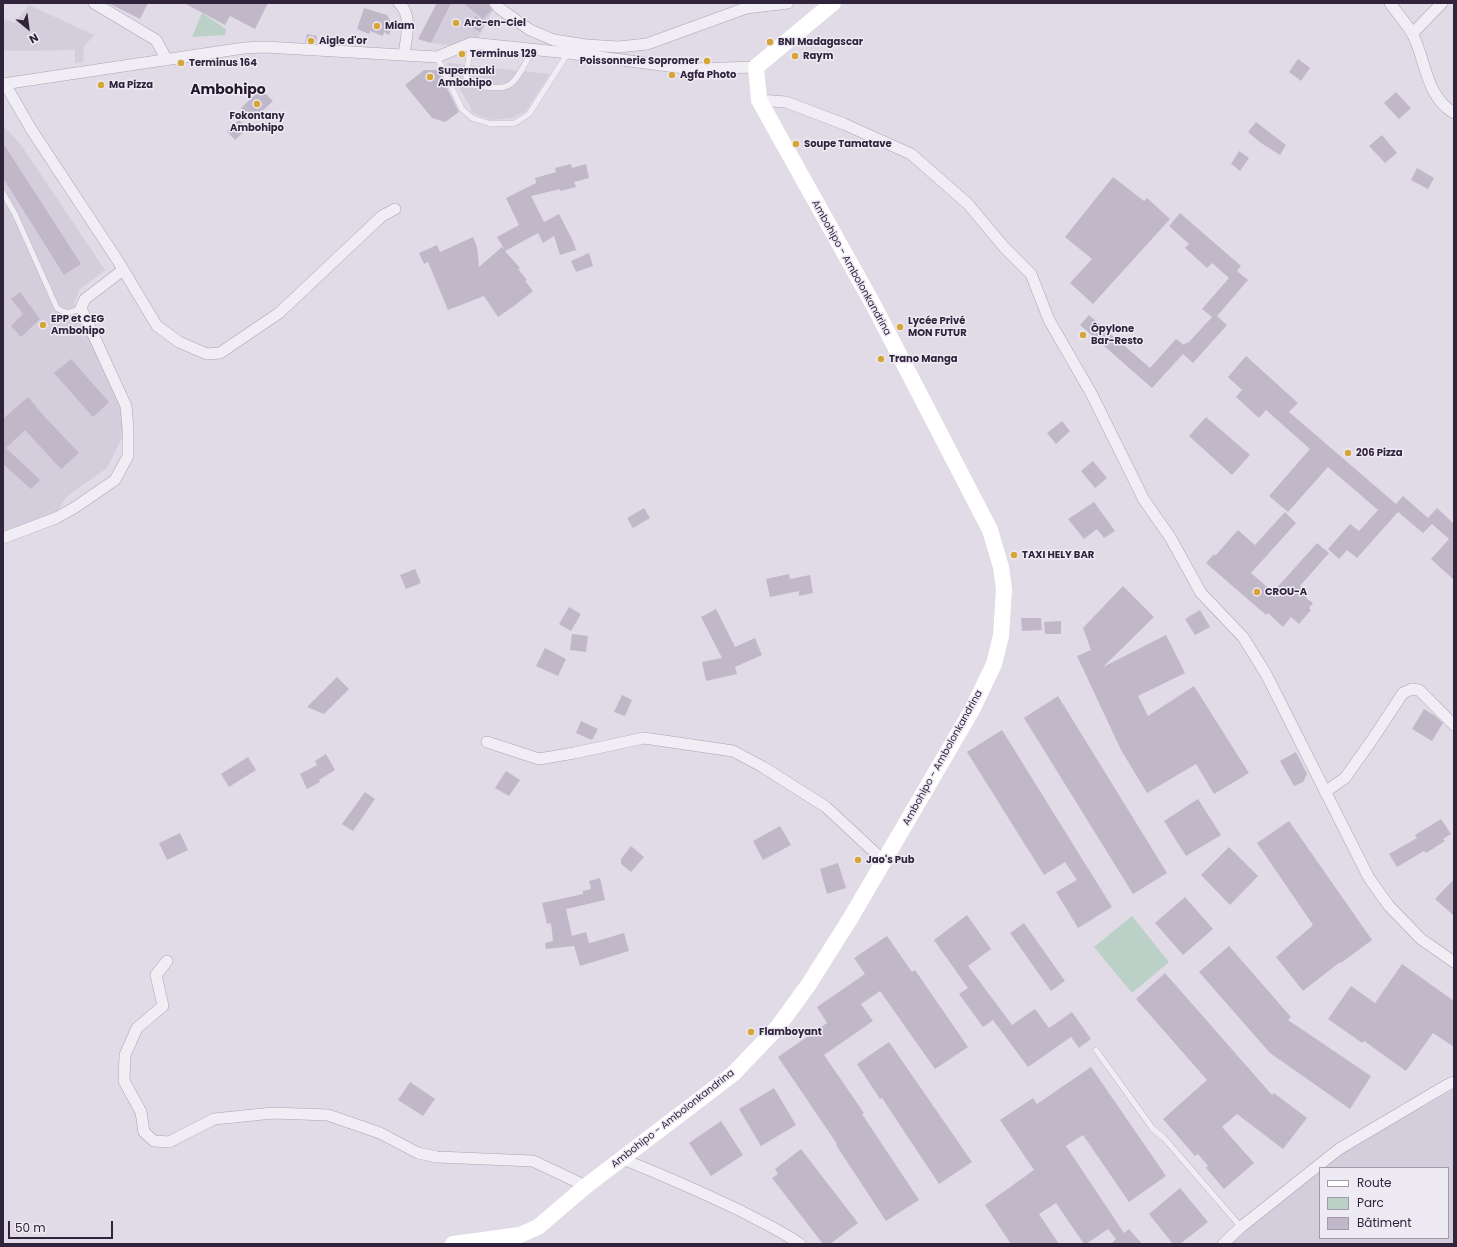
<!DOCTYPE html>
<meta charset="utf-8">
<style>
body{margin:0}
#map{position:relative;width:1457px;height:1247px;overflow:hidden;background:#e0dbe6;font-family:Poppins,sans-serif}
canvas{display:block}
.frame{position:absolute;inset:0;border:4px solid #30243d;pointer-events:none}
.legend{position:absolute;left:1319px;top:1167px;width:130px;height:72px;box-sizing:border-box;background:#eeeaf4;border:1px solid #a29bab;margin:0;padding:5px 7px;list-style:none;font-size:12px;color:#30243d}
.legend li{display:flex;align-items:center;gap:8px;height:20px}
.legend b{width:20px;border:1px solid #a29bab}
.north{position:absolute;left:8px;top:8px;width:40px;height:40px;-webkit-text-stroke:3px #eeeaf4;paint-order:stroke;rotate:151deg;font-size:11px;font-weight:700;line-height:16px;text-align:center;color:#30243d}
.north::after{content:'';display:block;margin:auto;width:14px;height:18px;background:#30243d;clip-path:polygon(50% 0,100% 100%,50% 72%,0 100%)}
.scale{position:absolute;left:8px;top:1221px;width:105px;height:18px;box-sizing:border-box;border:2px solid #30243d;border-top:0;padding-left:5px;font-size:12px;line-height:14px;white-space:nowrap;color:#30243d;-webkit-text-stroke:3px #eeeaf4;paint-order:stroke}
</style>
<div id="map">
<canvas width="1457" height="1247"></canvas>
<div class="frame"></div>
<ul class="legend">
<li><b style="height:5px;background:#fff"></b>Route</li>
<li><b style="height:11px;background:#bbd1c8"></b>Parc</li>
<li><b style="height:11px;background:#c0b8c9"></b>Bâtiment</li>
</ul>
<div class="north">N</div>
<div class="scale">50 m</div>
</div>
<script>
const ctx = document.querySelector('canvas').getContext('2d');
ctx.lineJoin = 'round';
function paint(path, color) { ctx.fillStyle = color; ctx.fill(path, 'evenodd'); }
function trace(path, color, width, dash) { ctx.strokeStyle = color; ctx.lineWidth = width; ctx.lineCap = dash ? 'butt' : 'round'; ctx.setLineDash(dash || []); ctx.stroke(path); }
function label(font, color, halo, rows, align = 'center') {
  ctx.font = font + ' Poppins,sans-serif'; ctx.lineWidth = 3; ctx.setLineDash([]); ctx.textBaseline = 'middle'; ctx.strokeStyle = halo; ctx.fillStyle = color; for (const [text, x, y, turn = 0] of rows) {
    ctx.save(); ctx.translate(x, y); ctx.rotate((+turn || 0) * Math.PI / 180); ctx.textAlign = isNaN(turn) ? turn : align; if (halo) ctx.strokeText(text, 0, 0); ctx.fillText(text, 0, 0); ctx.restore();
  }
}
paint(new Path2D(`
 M437,3H489L494,8L473,48L431,43L418,39Z
 M29,5L94,35L84,47L83,62L75,63V50L3,51V18L14,23Z
 M447,63L550,74L526,111L513,118L491,120L472,113L470,106L457,85Z
 M3,125L21,145L105,270L79,290L74,305L93,344L122,408V438L107,468L66,497L55,515L3,533Z
 M1454,1089V1244H1215L1237,1223L1323,1162ZM1320,1168H1448V1238H1320Z`), '#d4cddb');
paint(new Path2D(`
 M202,13L226,29L225,35L192,37Z
 M1132,916L1169,962L1132,993L1094,947Z`), '#bbd1c8');
paint(new Path2D(`
 M108,3H148L140,19Z
 M184,3H268L255,29L230,16L225,25Z
 M437,3H451L431,43L418,39Z
 M463,3H488L492,10L483,19Z
 M364,8L387,15L393,25L389,35L384,32L383,36L370,31L369,34L357,29Z
 M475,16L485,22L480,32L469,26Z
 M307,34L317,36L316,43L305,42Z
 M1298,59L1310,68L1301,81L1289,72Z
 M424,70H438L459,112L445,122L432,118L405,85Z
 M261,89L273,101L253,120L241,108Z
 M1396,92L1411,108L1399,119L1384,103Z
 M239,120L247,129L235,140L227,131Z
 M1256,122L1286,145L1280,155L1261,143L1248,132Z
 M1382,135L1397,153L1385,163L1369,146Z
 M3,143L81,264L64,275L3,178Z
 M1239,151L1249,158L1240,171L1231,164Z
 M571,164L572,168L586,164L589,178L574,182L576,187L560,191V189L531,196L544,222L559,214L573,241L576,250L560,255L554,236L543,243L538,233L505,251L520,268L518,269L527,280L525,281L533,291L514,306L498,317L484,296L448,310L428,262L424,264L419,253L437,245L440,252L473,237L477,247L479,267L502,247L505,250L497,237L519,225L506,198L536,183L535,178L556,172L555,168Z
 M1417,168L1434,178L1428,189L1411,180Z
 M1113,177L1144,201L1147,198L1170,219L1093,304L1070,283L1092,259L1065,237Z
 M1180,213L1241,266L1237,271L1248,280L1217,316L1227,325L1193,363L1183,354L1152,388L1080,325L1089,315L1150,368L1176,339L1184,345L1187,342L1188,343L1212,317L1202,309L1229,278L1212,263L1207,268L1185,248L1189,244L1169,226Z
 M589,253L593,266L576,272L571,261Z
 M20,292L40,319L21,337L11,326L23,314L11,299Z
 M1246,356L1298,403L1289,412L1396,504L1403,496L1428,518L1437,508L1454,524V580L1431,559L1449,539L1432,524L1423,533L1398,512L1357,558L1347,550L1339,559L1328,549L1350,524L1359,531L1378,510L1328,467L1288,512L1269,496L1310,449L1266,410L1259,418L1236,397L1242,390L1228,377Z
 M71,359L109,402L93,417L54,373Z
 M28,397L43,415L79,453L61,469L25,430L6,448L40,480L31,489L3,464V419Z
 M1206,417L1250,455L1232,475L1189,436Z
 M1062,421L1070,431L1056,444L1047,433Z
 M1093,461L1107,478L1095,488L1081,471Z
 M1094,502L1115,531L1104,538L1097,529L1084,539L1068,519Z
 M644,508L650,518L633,528L627,518Z
 M1285,512L1296,523L1251,573L1273,592L1317,543L1329,553L1300,586L1309,594L1306,598L1313,603L1309,608L1311,610L1299,624L1291,617L1283,627L1268,613L1266,615L1206,563L1214,554L1215,556L1238,530L1255,545Z
 M415,569L421,583L406,589L400,575Z
 M789,574L790,579L810,575L813,593L799,596V591L770,597L766,579Z
 M1123,586L1154,617L1103,667L1166,635L1185,673L1138,696L1148,716L1194,686L1249,773L1214,794L1196,764L1147,793L1121,750L1077,656L1091,650L1083,628Z
 M569,607L581,614L571,631L559,624Z
 M716,609L735,647L755,638L762,655L735,667L737,674L706,681L702,662L722,658L701,617Z
 M1200,610L1210,627L1195,635L1185,619Z
 M1021,618H1041L1042,630L1022,631Z
 M1061,621V634H1045L1044,622Z
 M572,634L588,636L586,652L570,650Z
 M545,648L566,659L558,676L536,666Z
 M337,677L349,689L324,714L307,707Z
 M622,695L632,700L625,716L614,712Z
 M1058,696L1167,873L1133,894L1024,718Z
 M1424,709L1434,715L1443,723L1432,741L1412,729Z
 M581,721L598,729L592,740L576,733Z
 M1002,730L1112,907L1078,928L1056,892L1077,880L1065,862L1044,875L967,752Z
 M1296,752L1307,774L1303,782L1294,786L1280,761Z
 M326,754L335,770L319,780L320,782L307,789L300,774L317,765L315,761Z
 M248,757L256,770L229,787L221,774Z
 M506,771L520,780L509,796L495,788Z
 M365,792L375,799L353,831L342,824Z
 M1198,799L1221,835L1186,856L1164,821Z
 M1441,819L1451,834L1443,839L1445,841L1426,853L1424,851L1397,867L1389,854L1417,838L1415,835Z
 M1289,821L1372,940L1341,963L1340,962L1303,991L1276,957L1313,925L1257,843Z
 M780,826L791,845L763,860L753,841Z
 M180,833L188,850L167,860L159,843Z
 M631,846L644,857L631,872L621,864V859Z
 M1229,847L1258,876L1230,905L1201,875Z
 M838,863L846,888L827,894L820,869Z
 M600,878L605,900L566,909L572,936L586,932L589,943H590L624,933L629,951L580,966L574,946L546,949L545,943L553,941L551,923L547,924L542,903L583,894V891L591,889L589,881Z
 M1454,879V916L1435,899Z
 M1185,897L1213,929L1183,955L1155,923Z
 M967,915L991,949L968,966L1012,1025L1035,1009L1049,1028L1072,1012L1091,1039L1079,1048L1071,1037L1028,1067L993,1020L983,1027L959,994L968,988L934,940Z
 M1024,923L1065,981L1051,991L1010,933Z
 M887,936L912,972L915,970L968,1047L935,1069L880,991L861,1004L873,1021L824,1055L864,1113L862,1114L919,1200L886,1221L836,1145L837,1144L778,1057L827,1023L817,1007L865,974L854,958Z
 M1229,946L1291,1017L1288,1020L1371,1076L1350,1109L1270,1053L1199,972Z
 M1402,964L1454,1001V1047L1433,1033L1406,1071L1364,1041L1362,1043L1328,1019L1351,986L1375,1003Z
 M1165,973L1272,1095L1274,1093L1307,1118L1283,1149L1237,1114L1222,1127L1254,1163L1224,1189L1206,1168L1208,1166L1198,1154L1195,1156L1163,1119L1207,1080L1136,999Z
 M889,1042L972,1162L939,1184L882,1098L880,1099L857,1064Z
 M1091,1067L1166,1176L1129,1202L1083,1135L1066,1146L1124,1233L1129,1229L1142,1244H1111L1116,1239L1108,1229L1086,1244H1084L1056,1203L1039,1214L1059,1244H1011L985,1205L1034,1170L1000,1120L1033,1098L1037,1104Z
 M410,1082L435,1099L423,1116L398,1100Z
 M774,1088L796,1125L761,1146L739,1109Z
 M721,1121L743,1155L711,1176L689,1143Z
 M801,1149L858,1223L830,1244H823L772,1178L778,1174L775,1169Z
 M1180,1188L1208,1222L1180,1244H1173L1149,1214Z`), '#c0b8c9');
const lane = new Path2D(`
 M471,43L466,77C473,86 476,86 487,87C494,87 503,89 509,85C519,79 527,59 533,49
 M437,57L462,109L472,118L491,124L515,123L529,114L568,53
 M3,193L15,214L57,308C67,315 70,313 81,308
 M1096,1050L1153,1129L1164,1138L1241,1227`);
const street = new Path2D(`
 M94,3L156,40L167,60
 M399,3C413,16 406,38 404,54
 M495,3L499,8L530,30L554,40L586,45L619,47L647,44L746,8L788,3
 M1390,3C1397,13 1406,23 1412,33C1426,59 1425,96 1454,113
 M1412,34L1442,3
 M3,84L244,48L265,47L437,57L471,43L568,53L692,69L756,67
 M5,84L31,129L118,261L157,326L179,342L207,354L220,353L279,313L382,216L395,209
 M759,100L786,102L844,124L911,154L968,204L1004,247L1031,274L1049,320L1091,393L1144,500L1170,537L1201,593L1243,637L1266,674L1369,878L1389,906L1421,939L1454,962
 M3,538L56,518L74,508L115,480L128,456V429L126,406L81,308L85,299L123,270
 M487,742L539,759L574,753L644,738L733,751L763,767L826,807L884,861
 M1325,792L1345,778L1372,740L1403,693L1412,689L1419,690L1454,725
 M167,961L156,975L163,1006L137,1028L125,1055L124,1081L141,1112L144,1132L154,1141L169,1142L214,1119L273,1113L328,1115L380,1133L418,1153L437,1157L533,1161L586,1186
 M622,1159C663,1175 701,1192 741,1211C761,1222 782,1231 800,1244
 M1223,1244L1241,1227L1339,1149L1447,1085L1454,1082`);
trace(lane, '#aba4b3', 6);
trace(street, '#aba4b3', 12);
trace(lane, '#f1edf5', 5.5);
trace(street, '#f1edf5', 11);
trace(new Path2D(`
 M453,1244L520,1235L538,1227L586,1186L733,1074L777,1028L809,984L850,919L972,710L994,664L1001,636L1004,589L1001,567L990,530L874,306L759,100L756,67L833,3`), '#fff', 16);
for (const [x, y, r, color] of [
 [456,23,4,"#d5a636"],
 [377,26,4,"#d5a636"],
 [311,41,4,"#d5a636"],
 [770,42,4,"#d5a636"],
 [462,54,4,"#d5a636"],
 [795,56,4,"#d5a636"],
 [707,61,4,"#d5a636"],
 [181,63,4,"#d5a636"],
 [672,75,4,"#d5a636"],
 [430,77,4,"#d5a636"],
 [101,85,4,"#d5a636"],
 [257,104,4,"#d5a636"],
 [796,144,4,"#d5a636"],
 [43,325,4,"#d5a636"],
 [900,327,4,"#d5a636"],
 [1083,335,4,"#d5a636"],
 [881,359,4,"#d5a636"],
 [1348,453,4,"#d5a636"],
 [1014,555,4,"#d5a636"],
 [1257,592,4,"#d5a636"],
 [858,860,4,"#d5a636"],
 [751,1032,4,"#d5a636"]
]) { const dot = new Path2D(); dot.arc(x, y, r, 0, 2 * Math.PI); ctx.fillStyle = color; ctx.fill(dot); trace(dot, '#eeeaf4', 1.5); }
label('bold 10px', '#30243d', '#eeeaf4', [
 ["Arc-en-Ciel",464,23],
 ["Miam",385,26],
 ["Aigle d'or",319,41],
 ["BNI Madagascar",778,42],
 ["Terminus 129",470,54],
 ["Raym",803,56],
 ["Poissonnerie Sopromer",699,61,"right"],
 ["Terminus 164",189,63],
 ["Supermaki",438,71],
 ["Ambohipo",438,83],
 ["Agfa Photo",680,75],
 ["Ma Pizza",109,85],
 ["Fokontany",257,116,"center"],
 ["Ambohipo",257,128,"center"],
 ["Soupe Tamatave",804,144],
 ["EPP et CEG",51,319],
 ["Ambohipo",51,331],
 ["Lycée Privé",908,321],
 ["MON FUTUR",908,333],
 ["Ôpylone",1091,329],
 ["Bar-Resto",1091,341],
 ["Trano Manga",889,359],
 ["206 Pizza",1356,453],
 ["TAXI HELY BAR",1022,555],
 ["CROU-A",1265,592],
 ["Jao's Pub",866,860],
 ["Flamboyant",759,1032]
], 'left');
label('10px', '#30243d', '#eeeaf4', [
 ["Ambohipo - Ambolonkandrina",851,268,61],
 ["Ambohipo - Ambolonkandrina",943,758,-61],
 ["Ambohipo - Ambolonkandrina",673,1119,-38]
]);
label('bold 14px', '#22172d', '#eeeaf4', [
 ["Ambohipo",228,90]
]);
</script>
